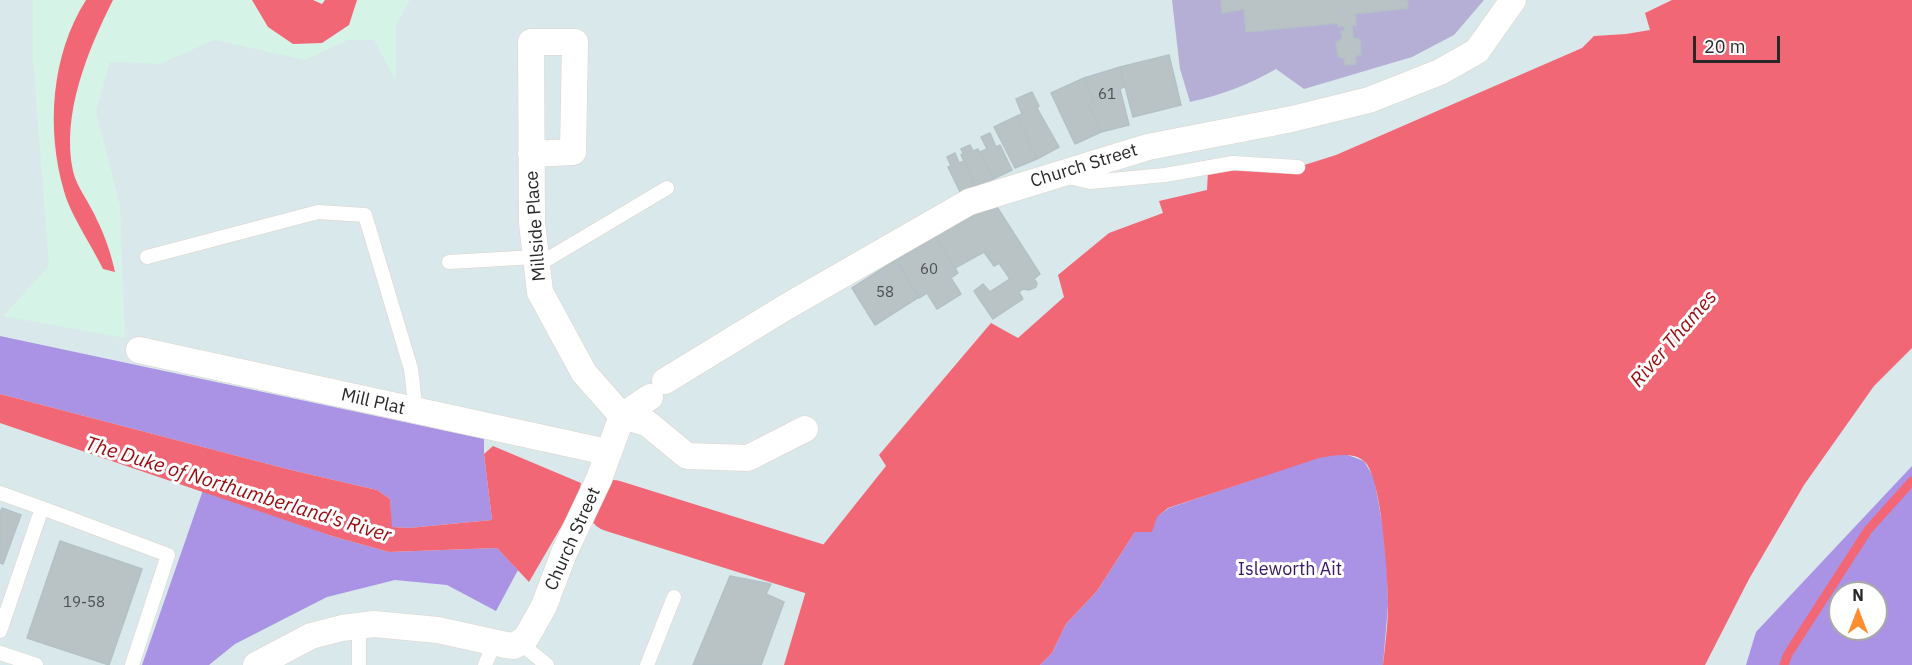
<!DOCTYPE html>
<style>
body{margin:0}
#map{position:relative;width:1912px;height:665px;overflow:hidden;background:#d9e8eb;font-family:"IBM Plex Sans",sans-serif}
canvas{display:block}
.north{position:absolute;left:1828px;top:581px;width:60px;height:60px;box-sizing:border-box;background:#fff;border:2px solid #a9a9a9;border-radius:50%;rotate:0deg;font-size:16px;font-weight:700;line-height:24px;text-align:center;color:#282828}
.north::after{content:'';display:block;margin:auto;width:21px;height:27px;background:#ff8d32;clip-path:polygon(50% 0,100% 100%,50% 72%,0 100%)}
.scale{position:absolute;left:1693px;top:36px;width:87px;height:27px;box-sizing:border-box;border:3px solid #282828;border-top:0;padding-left:8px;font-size:18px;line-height:21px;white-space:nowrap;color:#282828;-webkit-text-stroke:4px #fff;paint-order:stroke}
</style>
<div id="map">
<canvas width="1912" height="665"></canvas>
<div class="north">N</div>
<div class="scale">20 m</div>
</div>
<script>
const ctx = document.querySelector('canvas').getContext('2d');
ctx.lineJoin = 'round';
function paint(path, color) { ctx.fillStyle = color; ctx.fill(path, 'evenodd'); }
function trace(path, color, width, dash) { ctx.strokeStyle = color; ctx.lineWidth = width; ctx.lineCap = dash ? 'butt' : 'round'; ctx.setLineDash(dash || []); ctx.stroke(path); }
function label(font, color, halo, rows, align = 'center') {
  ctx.font = font + ' "IBM Plex Sans",sans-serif'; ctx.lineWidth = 6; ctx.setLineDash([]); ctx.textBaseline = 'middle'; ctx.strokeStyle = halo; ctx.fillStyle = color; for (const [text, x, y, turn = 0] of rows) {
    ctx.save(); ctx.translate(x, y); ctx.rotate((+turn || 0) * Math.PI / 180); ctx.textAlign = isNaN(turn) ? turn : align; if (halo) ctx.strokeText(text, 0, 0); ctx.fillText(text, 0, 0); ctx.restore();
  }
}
paint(new Path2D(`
 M33,0H410L396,25V81L374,40H348L305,60L214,40L160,64L110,62L96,112L120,205L125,338L3,316L49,266L33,62Z`), '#d5f3e6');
paint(new Path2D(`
 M0,336L484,439V454L492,520L409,528L391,527L390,499L377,490L291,470L0,394Z
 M1345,454L1364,461L1374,478L1386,545L1388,605L1383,665H1040L1052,653L1066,624L1097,591L1135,532L1169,508L1319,457Z
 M1912,466V665H1746L1756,632ZM1840,593H1876V629H1840Z
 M203,490L335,537L389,552L497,548L518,570L496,611L447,585L395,580L327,597L235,644L209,665H142Z`), '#aa93e4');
paint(new Path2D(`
 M1172,0H1484L1454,35L1412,57L1304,89L1276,69C1248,85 1221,95 1190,102L1180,69Z`), '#b5afd6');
paint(new Path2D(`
 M86,0H113C88,50 61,114 73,171C76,186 91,205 97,220C105,236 111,254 115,272L103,269C92,246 70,214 64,191C46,129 51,55 86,0Z
 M252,0H313L322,4L325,0H357L349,25L322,43L293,44L268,27Z
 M1672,0H1912V348L1874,386L1804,485L1749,579L1705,665H1383C1385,645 1388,625 1388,605C1388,580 1382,476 1364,461C1352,451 1333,456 1319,458L1168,508L1157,517L1152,532H1135L1097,591L1066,624L1052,653L1040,665H784L806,591L823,545L886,466L879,455L991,323L1018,338L1064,297L1058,275L1109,233L1163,213L1159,201L1207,190L1208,171L1298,167L1336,155L1582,48L1594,36L1626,34L1650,30L1645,13Z
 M0,394L291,470L377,490L390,499L392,527L409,528L492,520L484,454L493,446L581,483L579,496L529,582L497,548L389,552L335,537L0,423Z`), '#f26776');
trace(new Path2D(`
 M1784,665L1788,654L1868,530L1912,481`), '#f26776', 9);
trace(new Path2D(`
 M613,506L815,569L882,596`), '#f26776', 52);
const building = new Path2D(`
 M1221,0H1407L1408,8L1355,14L1356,25L1352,26L1353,38L1360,40L1361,54L1355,57L1356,64L1345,65L1344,58L1338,56L1336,42L1342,39L1341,31H1345L1344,26L1338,27V23L1246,32L1244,9L1222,13Z
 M1169,55L1181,105L1133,117L1120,67Z
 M1120,67L1125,86L1120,89L1129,125L1101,132L1088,105L1095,102L1084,78Z
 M1084,78L1095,102L1088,105L1101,132L1075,144L1051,93Z
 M1032,92L1039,106L1037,108L1059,147L1037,159L1017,116L1022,114L1016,99Z
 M1017,116L1037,159L1015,168L994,127Z
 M990,133L996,147L1000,145L1012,170L993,179L980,152L987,149L981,137Z
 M970,145L973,151L978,149L993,179L976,186L961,155L963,154L961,149Z
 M955,153L959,163L964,161L976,186L961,194L948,167L951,166L947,157Z
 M997,207L1040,274L1034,279L1037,283L1036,287L1029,290L1023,289L1019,292L1023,299L993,319L974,291L983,284L990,292L1010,279L999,263L994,266L984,252L955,268L935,236L970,217Z
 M935,236L958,273L951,278L961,294L937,309L927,293L919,298L896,260Z
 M896,260L919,297L875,325L852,288Z
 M2,508L21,515L3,564L0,563V513Z
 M60,541L142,569L109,665L27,638Z
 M730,576L771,584L766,594L784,602L761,665H693Z`);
paint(building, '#b9c3c6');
trace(building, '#b3c1c6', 1.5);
const service = new Path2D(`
 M1065,176L1090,182L1165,175L1233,163L1298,167
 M147,257L318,212L365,215L411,369L416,412
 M449,262L535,257
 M536,266L667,188
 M0,493L42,508L0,631
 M42,508L168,555L132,665
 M359,626V665
 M520,643L547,665
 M0,653L36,665
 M485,665L494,643
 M647,665L674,597`);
const minor = new Path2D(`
 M531,154L573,152L575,42H531L532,223L540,292L584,373L622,416L647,423L687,456L748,458L805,429
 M139,350L607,452
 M665,381L786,307L969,202L1148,147L1292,119L1369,100L1440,72L1477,51L1513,0
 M256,665L311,636L342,628L374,624L438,630L506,645L514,646L526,638L544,606L564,553L599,479L622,416L650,397`);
trace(service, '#ded4cb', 15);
trace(minor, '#ded4cb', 27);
trace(service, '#fff', 14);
trace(minor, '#fff', 26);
label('15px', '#4c4f50', null, [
 ["61",1107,95],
 ["60",929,270],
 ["58",885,293],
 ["19-58",84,603]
]);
label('18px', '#282828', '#fff', [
 ["Church Street",1084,166,-17],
 ["Millside Place",536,226,-94],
 ["Mill Plat",373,402,13],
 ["Church Street",573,539,-66]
]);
label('18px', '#381766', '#fff', [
 ["Isleworth Ait",1290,570]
]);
label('italic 20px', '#9b090d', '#fff', [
 ["River Thames",1674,339,-49],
 ["The Duke of Northumberland's River",238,490,17]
]);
</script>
